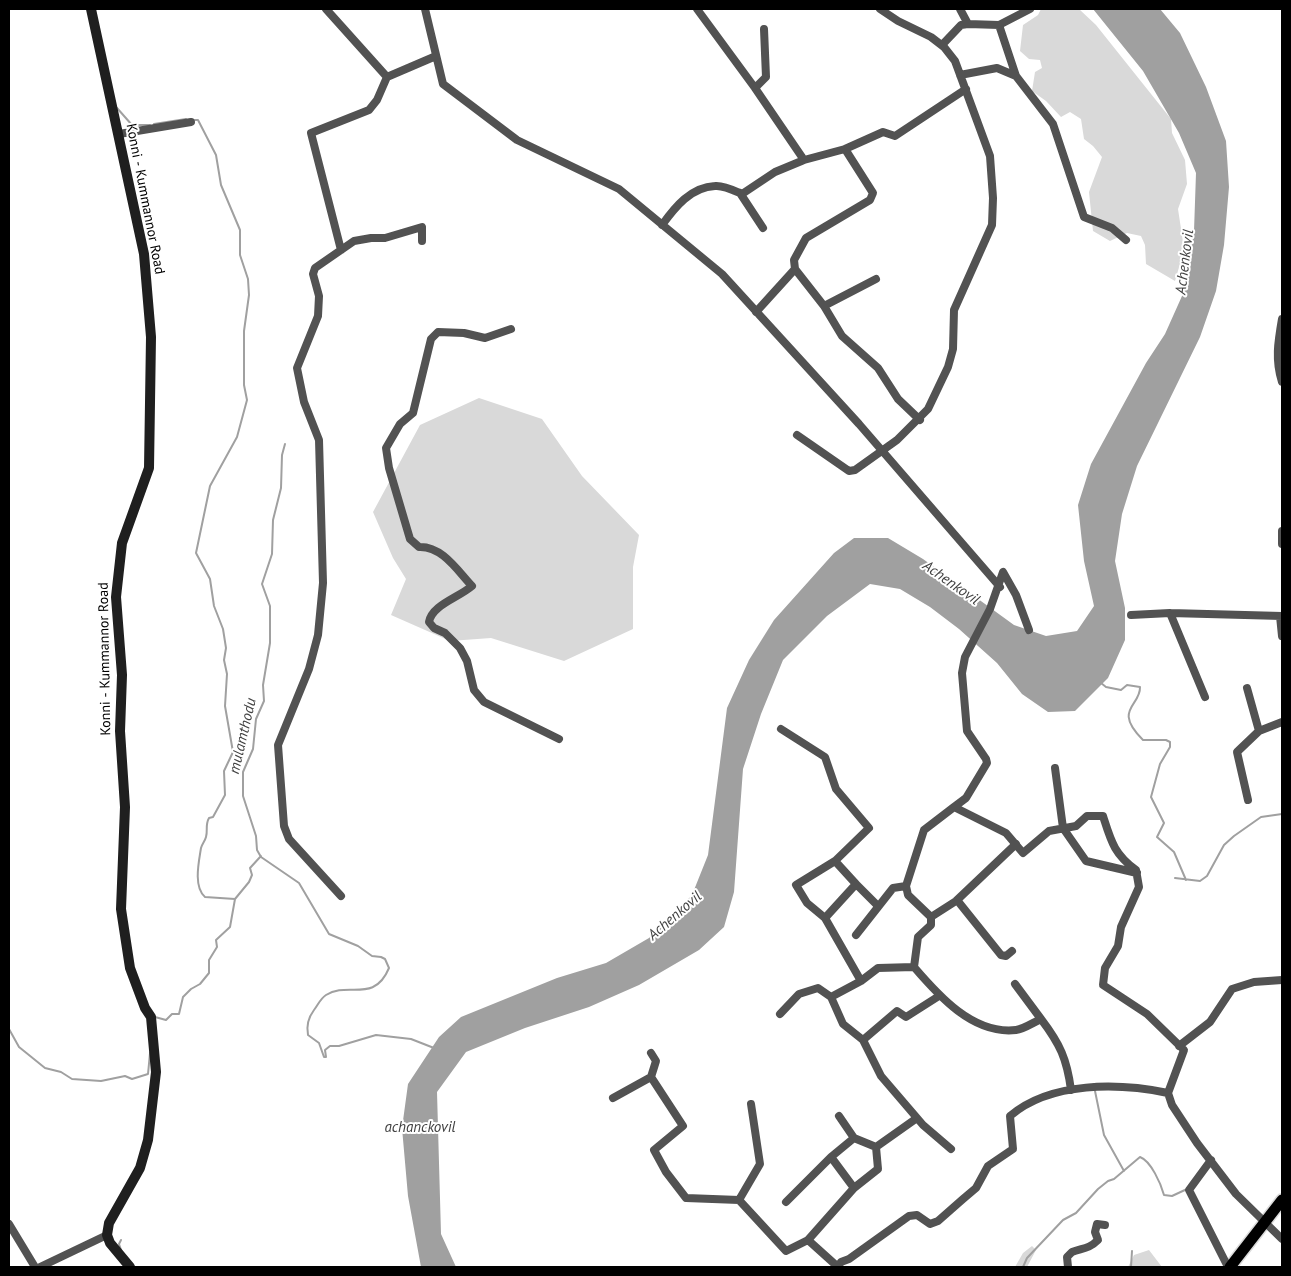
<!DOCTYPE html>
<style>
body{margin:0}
#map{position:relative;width:1291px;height:1276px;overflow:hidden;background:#fff;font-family:"PT Sans",sans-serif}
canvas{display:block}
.frame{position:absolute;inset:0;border:10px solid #000;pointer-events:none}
</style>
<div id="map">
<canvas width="1291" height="1276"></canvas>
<div class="frame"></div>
</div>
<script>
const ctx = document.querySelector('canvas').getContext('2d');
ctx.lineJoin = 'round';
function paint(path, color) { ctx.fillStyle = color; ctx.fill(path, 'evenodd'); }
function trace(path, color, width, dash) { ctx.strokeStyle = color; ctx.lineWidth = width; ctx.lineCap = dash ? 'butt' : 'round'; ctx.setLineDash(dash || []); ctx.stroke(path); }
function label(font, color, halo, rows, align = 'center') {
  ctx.font = font + ' "PT Sans",sans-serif'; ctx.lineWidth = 4; ctx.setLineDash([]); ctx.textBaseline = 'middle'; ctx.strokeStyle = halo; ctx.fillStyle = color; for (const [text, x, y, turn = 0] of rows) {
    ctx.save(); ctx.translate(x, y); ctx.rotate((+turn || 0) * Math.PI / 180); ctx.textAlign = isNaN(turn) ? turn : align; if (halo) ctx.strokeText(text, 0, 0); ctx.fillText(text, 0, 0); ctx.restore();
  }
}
paint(new Path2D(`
 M1041,9H1079L1096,25L1171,119L1172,133L1185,160L1187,184L1178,209L1183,242L1182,257L1175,281L1146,264L1145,245L1141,236L1127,233L1110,241L1093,231L1089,192L1102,157L1093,146L1084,139L1081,119L1070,112L1061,117L1046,101L1032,91L1035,72L1042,68L1040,60L1029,59L1020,51L1023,25L1038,15Z
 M479,398L542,419L582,476L639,535L633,567V629L564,661L491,638L450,641L391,615L406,579L393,558L373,512L420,425Z
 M1032,1246L1036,1250L1027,1267H1015L1023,1253Z
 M1149,1250L1162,1267H1128L1134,1255Z`), '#d9d9d9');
paint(new Path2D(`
 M1093,9H1160L1180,33L1206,87L1226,141L1229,187L1224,245L1216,291L1200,337L1137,466L1122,514L1115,561L1125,608V640L1108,678L1075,711L1048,712L1022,694L997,663L959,629L930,607L900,589L870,584L827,616L783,660L761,714L743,769L734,892L724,927L699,950L639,985L589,1007L525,1028L466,1052L437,1092L441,1234L456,1267H421L408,1196L402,1128L408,1084L439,1037L461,1017L557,978L606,963L649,938L692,895L708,855L727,708L749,660L774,620L834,553L854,538H888L923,559L1014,625L1046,636L1077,631L1094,606L1084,561L1078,505L1091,464L1146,363L1165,334L1182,296L1194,231L1196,173L1179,133L1143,71Z`), '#a0a0a0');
trace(new Path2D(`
 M117,108L132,125H150
 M194,120H198L216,155L221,185L240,230V255L248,279L249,295L244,331V385L247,400L237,437L210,486L196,553L210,579L214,606L223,629L226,648L224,660L227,674L225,706L233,752L224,771L225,795L213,817L209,818C205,825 208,830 206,837C205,841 202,844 201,848C199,861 193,887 205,897L235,899
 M154,124L186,119
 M285,444L282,455L281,488L273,520L272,554L262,584L270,606V643L263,685L264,701L256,719L253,749L243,772V796L256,836L257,850L261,857L299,883L329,934L358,946L372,956L381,957L385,959L389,968C374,1004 348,981 326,995C320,999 318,1005 314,1010C308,1018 306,1025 308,1035L319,1043L324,1057H326
 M1101,683L1106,687L1121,690L1127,685L1140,687C1141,706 1112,709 1143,740H1166L1170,742V747L1160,764L1151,797L1164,823L1157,837L1174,852L1186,880
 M1175,878L1200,881L1207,876L1224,845L1234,836L1261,817L1282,814
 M155,1017L166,1020L172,1014H179L183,997L191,989L200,984L209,973V960L217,947L216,940L230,927L235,899L249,882L252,875L250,868L261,856
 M9,1029L19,1047L45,1068L61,1072L72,1079L101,1081L125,1076L132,1079L148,1074L150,1053
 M326,1057L325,1050L330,1046H339L376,1035L411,1039L434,1048
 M1095,1091L1104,1135L1124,1171
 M121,1240L119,1244L121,1250
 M1023,1267L1027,1258L1063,1220L1076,1213L1098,1189L1108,1181L1114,1179L1140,1157C1151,1161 1161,1184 1164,1195L1172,1196L1187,1189
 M1131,1267L1132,1251`), '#a0a0a0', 2);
const primary = new Path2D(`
 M1230,1267L1282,1200`);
trace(primary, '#dbdbdb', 14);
trace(new Path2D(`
 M326,9L387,77L436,56
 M425,9L443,84L517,140L619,189L722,274L859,424L1000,587
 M697,9L755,88
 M968,24L999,25L1030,9
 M764,29L766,77L755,88L804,160
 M942,45L961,25L968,24L960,9
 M960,75L997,68L1016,76L999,25
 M1016,76L1053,124L1084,217L1112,228L1126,240
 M119,134L191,122
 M740,193L763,228
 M662,225C675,207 691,187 715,186C724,185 735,191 742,194L775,172L804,160L845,149
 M341,250L311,133L369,110L377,100L387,77
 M876,279L824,306L842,336L878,368L898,399L920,420
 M824,306L795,269L794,260L806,238L870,200L873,193L845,149L883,132L895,136L966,89
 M756,312L795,269
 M1282,319C1278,342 1275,360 1282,382
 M511,329L485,338L464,333L438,332L431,339L413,413L400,424L386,448L389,468L410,539L419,547C442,546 457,570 472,586C458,598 432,605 429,622L434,628L445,633L460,648L467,661L474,690L484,702L559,739
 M797,435L849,471L855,470L897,440L928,409L948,367L953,349L954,310L992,225L993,198L990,156L955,61L944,47L931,37L898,21L880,9
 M1282,531V544
 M1131,615L1170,613
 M1280,616L1282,636
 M1029,630L1016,595L1003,572L990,609L965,657L962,673L967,731L986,759L987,763L966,798L954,807L1006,833L1023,853L1049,831L1076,826L1087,816H1103C1111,841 1114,854 1136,870L1139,887L1121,927L1118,946L1105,968L1103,985L1147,1014L1184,1050L1168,1093L1172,1105L1197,1143L1236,1194L1282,1239
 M1247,688L1259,731
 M1205,697L1170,613L1282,616
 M781,729L825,757L836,789L869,828L835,861
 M1055,768L1063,828L1086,861L1137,873
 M1248,800L1237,752L1259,731L1282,722
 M1016,844L956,901L931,917V925L918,937L914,967C938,995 973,1035 1016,1030C1024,1029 1034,1022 1041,1019C1060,1044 1067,1059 1071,1090
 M341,896L289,839L284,826L278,745L309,669L318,635L323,583L319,440L304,402L297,368L318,316L319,296L313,274L315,268L354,241L371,238H385L422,227V241
 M957,900L1001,955L1006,956L1012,951
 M878,906L856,884L825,918L861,981L878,968L914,967
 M931,917L908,895L906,886L924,830L954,807
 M825,918L807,903L796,885L835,861L856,884
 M856,935L893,888L906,886
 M1015,984L1041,1019
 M831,997L843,1024L863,1040L881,1076L923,1125L951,1149
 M780,1014L799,994L818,988L831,997L861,981
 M863,1040L897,1011L906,1017L939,996
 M1179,1046L1210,1022L1232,989L1254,982L1282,980
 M651,1053L656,1061L651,1077L683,1126L654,1150L666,1172L686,1198L739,1200
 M613,1098L651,1077
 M751,1104L760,1164L739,1200L786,1251L808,1240
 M839,1116L854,1138
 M831,1157L854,1138L876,1147
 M1211,1160L1189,1190L1228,1267
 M786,1202L831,1157L854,1188
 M9,1224L35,1267
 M40,1267L107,1235
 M838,1267L841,1262L849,1259L909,1216L917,1215L930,1224L938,1221L963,1199L976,1188L988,1166L1013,1149L1010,1116C1051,1081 1119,1083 1168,1093
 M838,1267L808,1240L854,1188L878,1169L876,1147L917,1118
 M1068,1267L1067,1257L1072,1252C1083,1248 1089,1249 1098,1240L1095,1232L1097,1224L1105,1225`), '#525252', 8);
trace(new Path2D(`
 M91,9L144,254L151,337L149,468L122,543L116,597L122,675L120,731L125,807L121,909L130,968L145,1008L151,1017L156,1072L148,1140L140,1168L109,1223L107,1235L110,1243L130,1267`), '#1f1f1f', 10);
trace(primary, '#000', 11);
label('14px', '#000', '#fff', [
 ["Konni - Kummannor Road",145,199,79],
 ["Konni - Kummannor Road",105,659,-91]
]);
label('italic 15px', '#414141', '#fff', [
 ["Achenkovil",1185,262,-83],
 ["Achenkovil",951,583,35],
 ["mulamthodu",243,736,-77],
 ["Achenkovil",675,916,-41],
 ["achanckovil",420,1128]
]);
</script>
